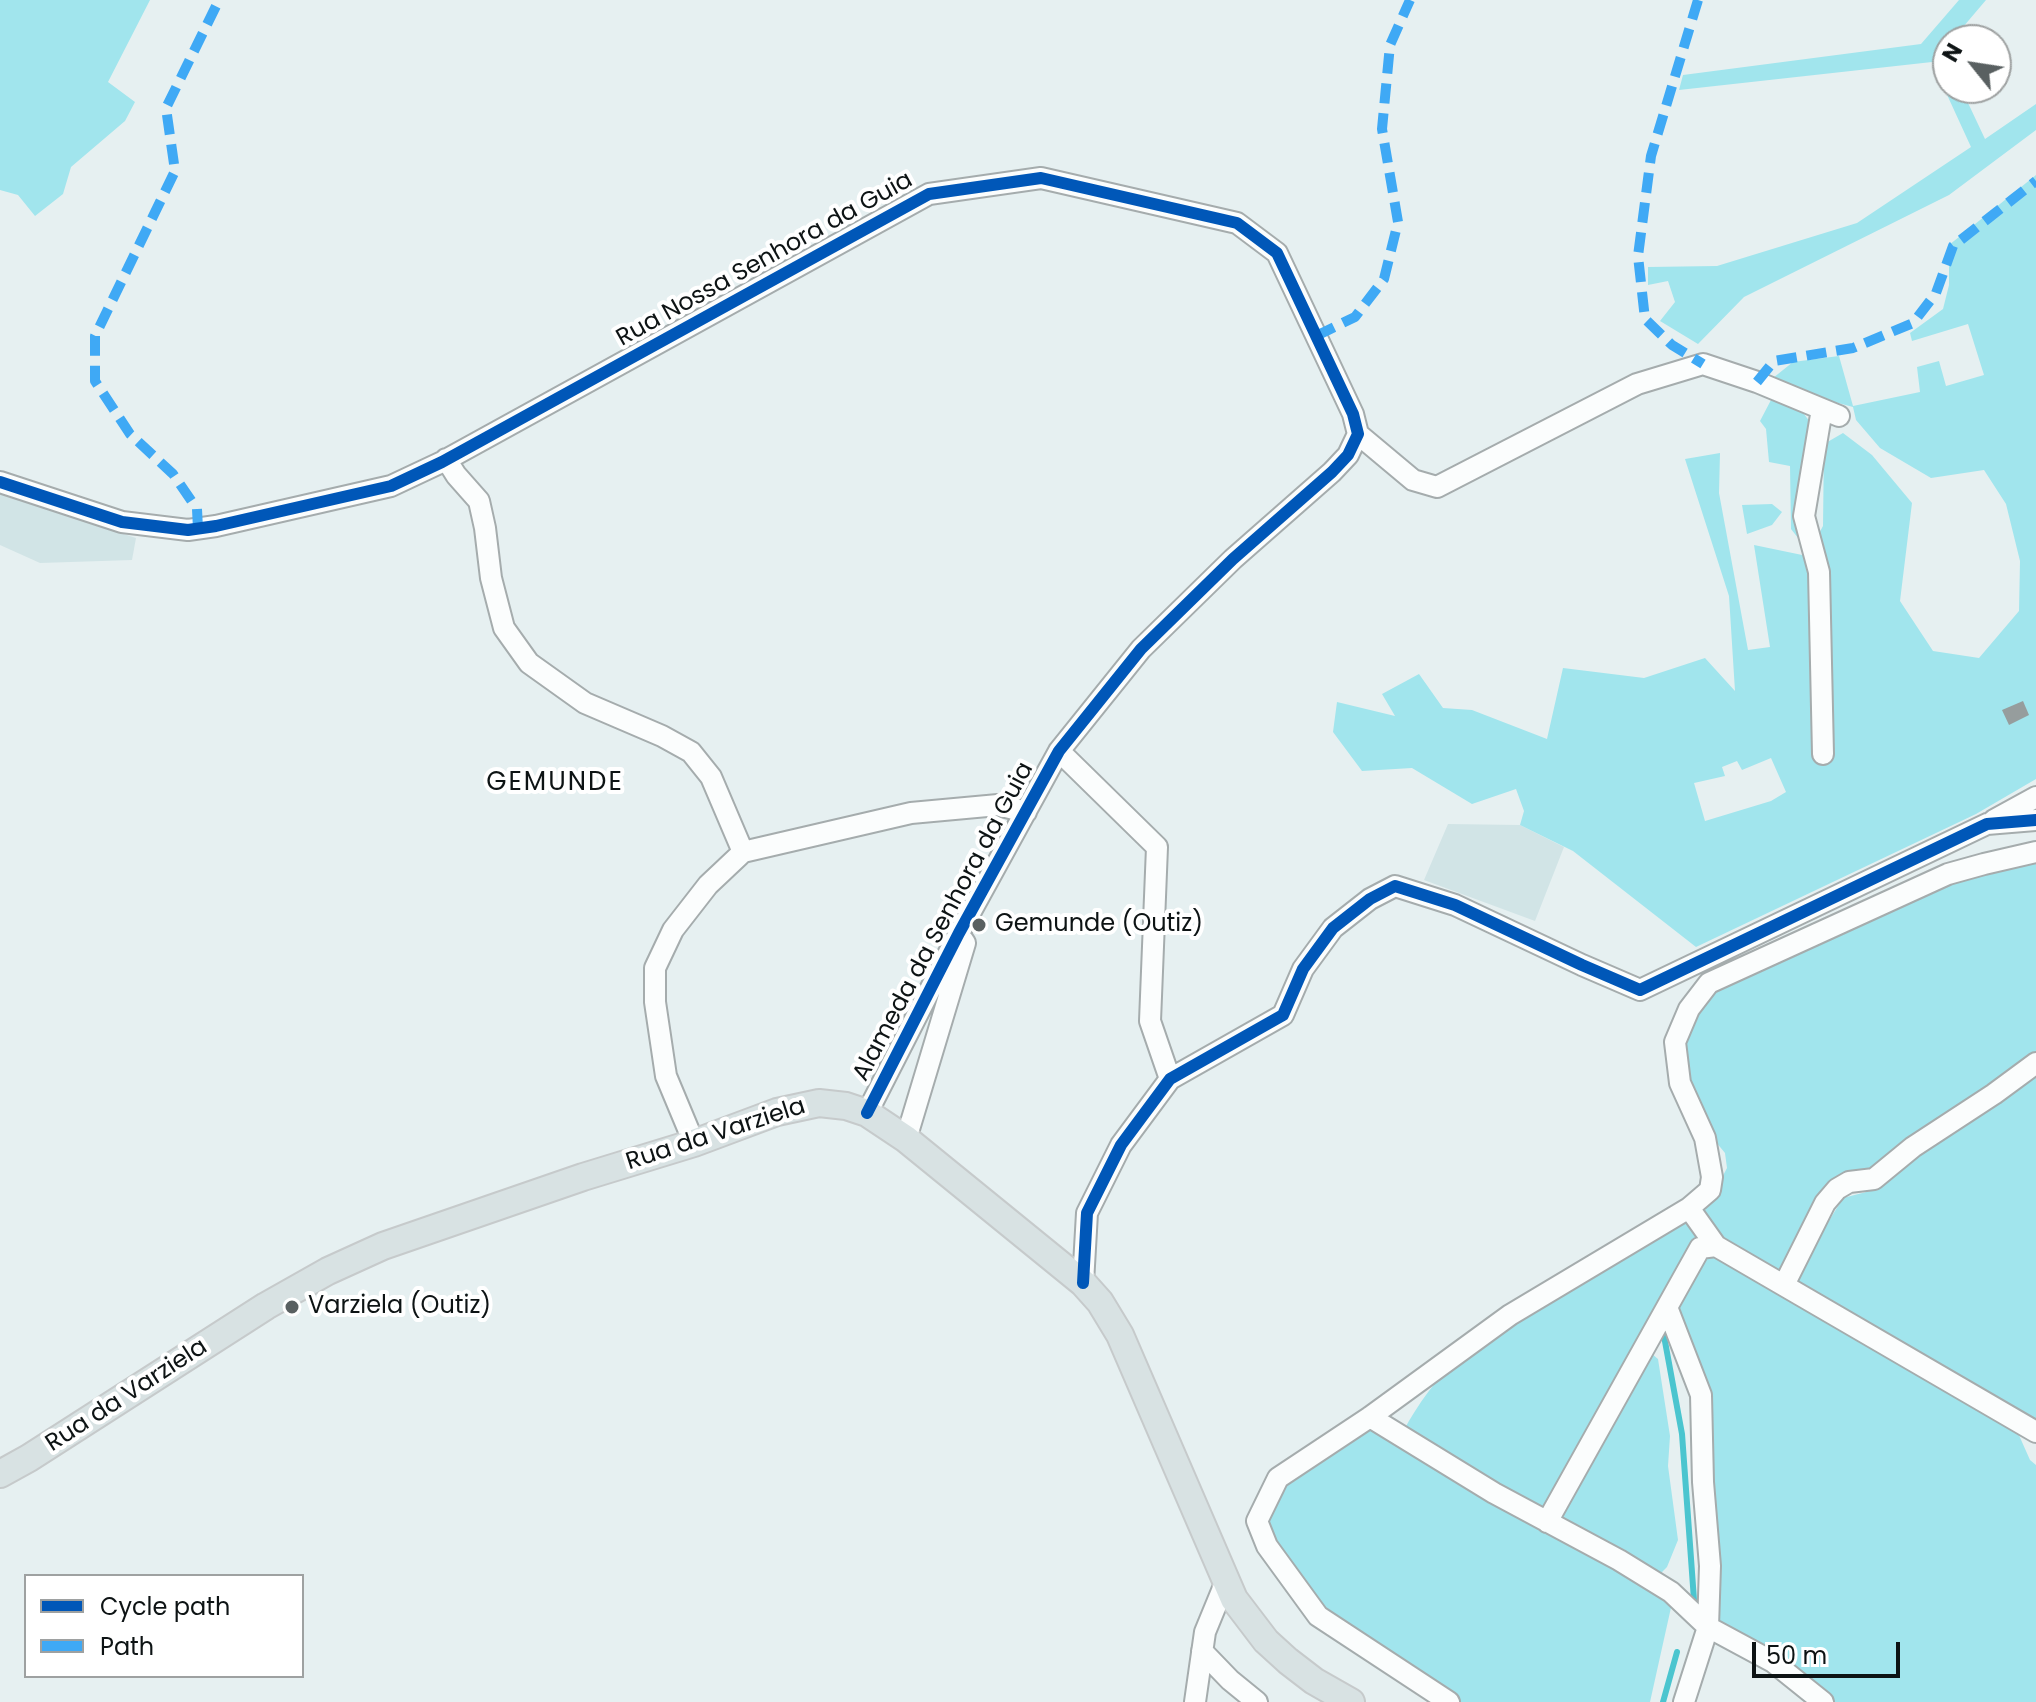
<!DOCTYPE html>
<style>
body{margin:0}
#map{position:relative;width:2036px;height:1702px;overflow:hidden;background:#e6f0f1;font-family:Poppins,sans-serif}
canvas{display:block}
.legend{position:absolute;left:24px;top:1574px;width:280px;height:104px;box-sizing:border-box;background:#fff;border:2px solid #9ea1a1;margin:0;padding:10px 14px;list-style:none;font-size:24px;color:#0d1314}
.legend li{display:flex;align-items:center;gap:16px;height:40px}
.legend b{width:40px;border:2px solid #9ea1a1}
.north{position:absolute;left:1932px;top:24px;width:80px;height:80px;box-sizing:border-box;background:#fff;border:2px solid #9ea1a1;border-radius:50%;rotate:300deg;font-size:22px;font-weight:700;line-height:32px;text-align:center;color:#0d1314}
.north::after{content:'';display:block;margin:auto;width:28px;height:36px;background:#596061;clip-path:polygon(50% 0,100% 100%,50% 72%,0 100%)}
.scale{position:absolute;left:1752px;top:1642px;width:148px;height:36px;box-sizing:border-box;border:4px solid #0d1314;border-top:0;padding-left:10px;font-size:24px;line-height:28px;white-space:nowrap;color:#0d1314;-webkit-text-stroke:6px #fff;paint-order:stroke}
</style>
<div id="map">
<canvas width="2036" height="1702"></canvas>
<ul class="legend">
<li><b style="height:10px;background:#0057b8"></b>Cycle path</li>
<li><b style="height:10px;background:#3fa9f5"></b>Path</li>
</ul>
<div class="north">N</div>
<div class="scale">50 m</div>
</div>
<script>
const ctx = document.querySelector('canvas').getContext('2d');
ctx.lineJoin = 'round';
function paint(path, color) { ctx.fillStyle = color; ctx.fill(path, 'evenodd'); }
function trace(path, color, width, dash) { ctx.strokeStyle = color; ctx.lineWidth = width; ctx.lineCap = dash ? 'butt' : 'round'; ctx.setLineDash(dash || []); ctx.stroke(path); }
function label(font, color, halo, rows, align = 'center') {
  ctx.font = font + ' Poppins,sans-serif'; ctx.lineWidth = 8; ctx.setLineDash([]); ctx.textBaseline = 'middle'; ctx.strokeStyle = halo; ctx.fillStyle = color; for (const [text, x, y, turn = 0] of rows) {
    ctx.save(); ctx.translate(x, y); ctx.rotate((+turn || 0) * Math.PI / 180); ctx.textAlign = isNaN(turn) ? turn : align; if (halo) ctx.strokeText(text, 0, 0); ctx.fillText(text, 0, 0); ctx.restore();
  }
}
paint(new Path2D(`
 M0,493L136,538L132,560L40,563L0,545Z
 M1448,824L1520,825L1564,847L1535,921L1424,880Z`), '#d1e4e6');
paint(new Path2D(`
 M0,0H150L108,82L135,102L125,121L71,167L63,194L35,216L18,195L0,190Z
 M1959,0H1986L1952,40H1948V45L1944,50L1948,58V88H1961L1985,139L2036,104V130L1949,195L1744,297L1698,344L1660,321L1675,302L1668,281L1648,285V267L1717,266L1857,223L1971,147L1932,62L1679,90L1683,75L1921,44Z
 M2036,175V779L1976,814L1696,947L1573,851L1520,825L1524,811L1516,789L1472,804L1412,768L1362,771L1333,732L1337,702L1395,716L1382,694L1419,674L1443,708L1472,710L1547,739L1563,668L1644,678L1705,658L1735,691L1729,596L1685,459L1720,453L1719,493L1748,650L1770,647L1754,545L1807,556L1823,526L1824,444L1843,433L1872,455L1912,503L1900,601L1933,651L1979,658L2019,611L2020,561L2006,504L1984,470L1931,478L1880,448L1856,420L1853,407L1827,400L1773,378L1793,362L1839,356L1853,406L1920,392L1917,367L1939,361L1946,386L1984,375L1968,324L1912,341L1910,333L1943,309L1949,285V245ZM1771,758L1786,792L1771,801L1705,821L1694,783L1725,776L1722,767L1737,761L1742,770Z
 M1771,400L1798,406L1816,430L1805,472L1798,538L1791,529L1790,466L1769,462L1766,429L1760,421Z
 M1772,504L1782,512L1772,525L1747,534L1742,505Z
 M2036,859V1060L1877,1173L1849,1174L1780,1278L1726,1249L1702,1216L1727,1168L1725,1153L1706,1130L1690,1095L1683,1041L1697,1012L1717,985L1938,887Z
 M2036,1068V1425L1790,1284L1843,1198L1870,1191L1901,1164Z
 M1686,1214L1704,1235L1546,1517L1403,1432C1418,1403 1437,1379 1459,1356Z
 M1710,1251L2018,1433L2030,1460L2036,1465V1702H1832L1717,1627L1710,1439L1674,1311Z
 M1652,1354L1658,1359L1670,1436L1668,1466L1678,1540L1667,1567L1656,1578L1554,1520Z
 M1368,1425L1378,1428L1672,1603L1650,1702H1455L1324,1617L1263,1523L1277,1488Z`), '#a1e5ed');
trace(new Path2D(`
 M1664,1336L1682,1434L1694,1600
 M1663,1702L1677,1652`), '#4bc5cf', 6);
paint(new Path2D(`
 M2023,701L2029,715L2009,725L2002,710Z`), '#969d9d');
const minor = new Path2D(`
 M1822,409L1804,516L1819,572L1823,754
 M1358,434L1413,480L1437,487L1637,384L1703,364L1757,382L1839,416
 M446,459L456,475L479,501L485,528L491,578L504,628L529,663L585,703L662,736L691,752L711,777L743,852
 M0,482L122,522L188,530L216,526L391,486L442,462L929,194L1041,178L1237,223L1277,253L1353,414L1358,434L1348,455L1332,472L1233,559L1141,649L1059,751L959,933L867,1113
 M1059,751L1157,847L1150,1021L1170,1079
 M1994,820L2036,797
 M906,1139L965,943L963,940
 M694,1143L666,1076L655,1002V968L673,930L708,885L743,852L911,813L998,805L1026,812
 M1689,1208L1716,1246
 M1083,1283L1087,1213L1121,1145L1170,1079L1283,1015L1303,969L1333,928L1370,899L1395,886L1455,905L1582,965L1640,990L1987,824L2036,820
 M1784,1285L1825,1203L1837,1189L1849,1182L1874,1179L1913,1147L1994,1094L2036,1063
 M1667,1307L1701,1395L1703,1482L1710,1566L1708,1627L1684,1702
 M1370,1417L1494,1493L1619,1560L1671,1592L1708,1627L1773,1662L1823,1702
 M1547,1522L1700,1248L1716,1246L2036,1432
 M1202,1651L1230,1680L1257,1702
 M1195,1702L1205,1632L1226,1581
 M1449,1702L1318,1616L1267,1546L1257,1521L1278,1478L1370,1417L1510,1315L1689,1208L1710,1190L1712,1177L1705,1138L1680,1083L1675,1042L1689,1009L1709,983L1948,874L1984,864L2036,852`);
const major = new Path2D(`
 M0,1474L29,1458L266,1306L328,1271L383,1246L583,1177L694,1143L777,1112L819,1103L846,1106L867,1113L906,1139L1083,1283L1100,1302L1120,1335L1234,1599L1266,1641L1288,1661L1314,1681L1351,1702`);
trace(minor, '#a5acad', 24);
trace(major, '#c6cacb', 30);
trace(minor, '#fbfdfd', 20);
trace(major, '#d8e2e3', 26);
trace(new Path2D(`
 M1698,0L1651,156L1638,256L1645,319L1672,345L1703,364
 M1316,336L1355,317L1384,279L1398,222L1382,129L1390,45L1410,0
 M1757,382L1774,361L1853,348L1913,323L1936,293L1953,246L2036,181
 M198,529L197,509L173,474L130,434L95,381V336L175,171L166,108L219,0`), '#3fa9f5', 10, [20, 10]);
trace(new Path2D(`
 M0,482L122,522L188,530L216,526L391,486L442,462L929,194L1041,178L1237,223L1277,253L1353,414L1358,434L1348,455L1332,472L1233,559L1141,649L1059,751L959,933L867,1113
 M1083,1283L1087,1213L1121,1145L1170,1079L1283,1015L1303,969L1333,928L1370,899L1395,886L1455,905L1582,965L1640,990L1987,824L2036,820`), '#0057b8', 12);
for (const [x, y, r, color] of [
 [979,925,8,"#596061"],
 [292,1307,8,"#596061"]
]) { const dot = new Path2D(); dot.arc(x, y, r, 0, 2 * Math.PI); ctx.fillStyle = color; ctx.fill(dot); trace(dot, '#fff', 3); }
label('24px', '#0d1314', '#fff', [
 ["Rua Nossa Senhora da Guia",765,260,-29],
 ["Alameda da Senhora da Guia",944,922,-62],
 ["Rua da Varziela",716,1135,-18],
 ["Rua da Varziela",127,1396,-33]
]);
label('24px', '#0d1314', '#fff', [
 ["Gemunde (Outiz)",995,925],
 ["Varziela (Outiz)",308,1307]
], 'left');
ctx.letterSpacing = '2px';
label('26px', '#0d1314', '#fff', [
 ["GEMUNDE",555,783]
]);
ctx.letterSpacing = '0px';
</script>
